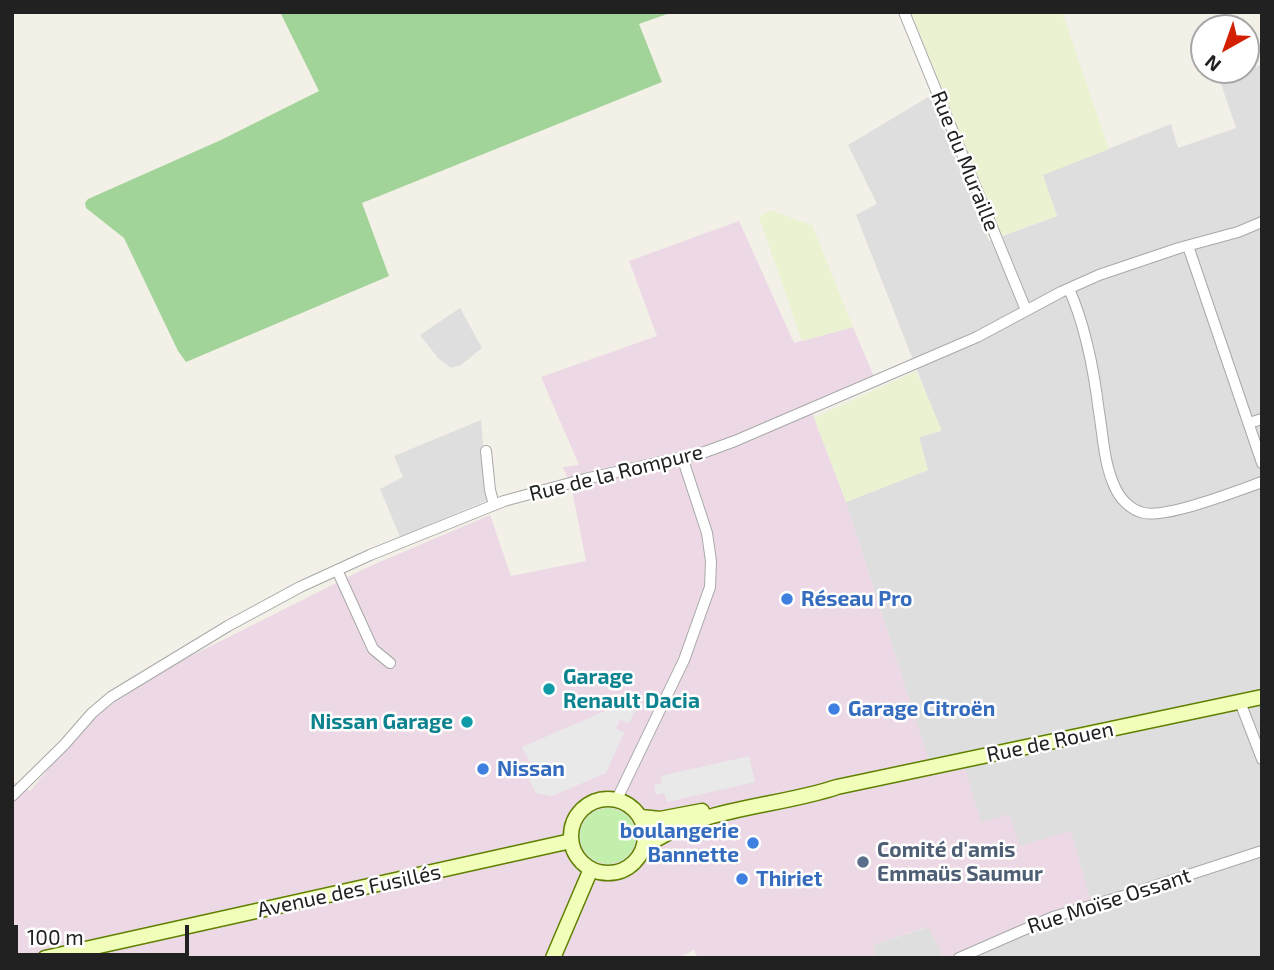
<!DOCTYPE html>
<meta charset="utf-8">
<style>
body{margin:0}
#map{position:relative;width:1274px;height:970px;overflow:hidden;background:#f2f0e7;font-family:"Exo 2",sans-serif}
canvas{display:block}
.frame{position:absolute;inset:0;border:14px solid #212121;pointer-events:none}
.north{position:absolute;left:1190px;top:14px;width:70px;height:70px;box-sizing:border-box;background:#fff;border:2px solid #a6a6a6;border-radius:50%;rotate:220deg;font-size:19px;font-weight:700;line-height:28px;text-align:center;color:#212121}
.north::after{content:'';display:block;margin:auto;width:24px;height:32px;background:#d22000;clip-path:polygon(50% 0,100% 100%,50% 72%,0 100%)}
.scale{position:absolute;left:14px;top:925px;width:175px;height:32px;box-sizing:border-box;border:4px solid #212121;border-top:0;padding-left:9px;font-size:21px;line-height:24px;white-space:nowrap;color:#212121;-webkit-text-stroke:5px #fff;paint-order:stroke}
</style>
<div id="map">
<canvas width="1274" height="970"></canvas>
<div class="frame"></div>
<div class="north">N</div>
<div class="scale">100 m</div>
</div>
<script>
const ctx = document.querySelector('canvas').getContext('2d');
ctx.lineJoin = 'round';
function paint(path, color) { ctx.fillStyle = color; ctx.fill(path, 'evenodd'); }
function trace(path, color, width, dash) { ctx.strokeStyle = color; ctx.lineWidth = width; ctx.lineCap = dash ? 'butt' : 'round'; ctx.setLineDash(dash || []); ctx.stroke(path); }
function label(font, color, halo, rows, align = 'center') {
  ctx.font = font + ' "Exo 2",sans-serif'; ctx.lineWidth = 5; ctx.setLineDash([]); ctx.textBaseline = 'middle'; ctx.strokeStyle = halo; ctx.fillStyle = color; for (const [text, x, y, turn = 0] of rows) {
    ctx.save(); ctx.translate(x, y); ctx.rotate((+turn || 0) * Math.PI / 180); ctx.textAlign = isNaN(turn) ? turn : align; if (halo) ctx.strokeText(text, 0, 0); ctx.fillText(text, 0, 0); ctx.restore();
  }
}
paint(new Path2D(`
 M1262,64V958H959L1019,846L982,822L931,768L846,502L928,470L919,437L941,431L856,215L877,204L848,145L930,96L989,241L1057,216L1042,175L1171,124L1178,148L1236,128L1221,84Z
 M460,308L482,348L461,365L451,368L438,358L420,335Z
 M481,420L488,500L400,537L380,489L403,477L394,456Z
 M929,927L944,958H876L873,945Z`), '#dfdede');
paint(new Path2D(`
 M739,221L794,343L853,327L875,379L811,410L846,502L931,767L963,761L981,822L1009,814L1020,846L1071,831L1092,905L959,958H944L928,927L873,945L876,958H698L694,950L678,958H12V784L14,782L30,791L66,748L104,709L175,664L368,567L490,515L511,576L586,561L572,490L563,467L579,465L541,377L657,336L629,261Z`), '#ecd9e5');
paint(new Path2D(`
 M911,12H1062L1109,149L1043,175L1057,216L1001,236Z
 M770,210L812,225L853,327L802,341L759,217Z
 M916,371L942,430L919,437L928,470L846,502L814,418Z`), '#eaf2d2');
paint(new Path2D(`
 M580 836a28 28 0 1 1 56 0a28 28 0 1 1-56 0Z`), '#c2efab');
paint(new Path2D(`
 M280,12H673L639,24L662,82L362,203L389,276L186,362L178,351L124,238L86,208L85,203L88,199L221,140L319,91Z`), '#a2d499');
paint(new Path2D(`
 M619,705L635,711L629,723L620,720L616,728L624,733L606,773L552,796L536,793L525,772L532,767L522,747Z
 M749,756L755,782L667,802L664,793L656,795L654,785L662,783L661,776Z`), '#e9e9e9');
const street = new Path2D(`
 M904,12L1026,310
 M1188,246L1262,463
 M1069,289C1086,327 1094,371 1099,412C1103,436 1104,463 1114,485C1119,498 1130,510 1144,513C1168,518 1237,491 1262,482
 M1249,423L1262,419
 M486,451L490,490L494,505
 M337,570L373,649L390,663
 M1240,702L1262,759
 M12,796L64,745L92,713L111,697L228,626L300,587L370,555L504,501L585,479L705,452L735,441L977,337L1061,292L1099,275L1179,248L1238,232L1262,222
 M617,799L684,660L710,587L711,561L707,533L682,457
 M959,958L1053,917L1130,894L1262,851`);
const secondary = new Path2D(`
 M571 836a37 37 0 1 1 74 0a37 37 0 1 1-74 0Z
 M641,817L660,819L702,811
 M644,848C696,807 775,808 837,787L1262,697
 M45,958L571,841
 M553,958L591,869`);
trace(street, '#a8a8a8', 12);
trace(secondary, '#5f8000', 17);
trace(street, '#fff', 10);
trace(secondary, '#f0feb9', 14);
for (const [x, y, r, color] of [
 [787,599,7,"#3f7fe0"],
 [549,689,7,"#0f9aa8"],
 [834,709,7,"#3f7fe0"],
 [467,722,7,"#0f9aa8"],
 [483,769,7,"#3f7fe0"],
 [753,843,7,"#3f7fe0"],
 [863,862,7,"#5c6f8a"],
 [742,879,7,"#3f7fe0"]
]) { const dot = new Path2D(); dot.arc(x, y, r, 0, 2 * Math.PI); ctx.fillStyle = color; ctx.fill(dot); trace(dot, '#fff', 2.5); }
label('21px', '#212121', '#fff', [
 ["Rue du Muraille",965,161,68],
 ["Rue de la Rompure",616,473,-14],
 ["Rue de Rouen",1050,742,-12],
 ["Avenue des Fusillés",349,891,-12],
 ["Rue Moïse Ossant",1109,901,-18]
]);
label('bold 21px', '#366cbe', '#fff', [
 ["Réseau Pro",801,599],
 ["Garage Citroën",848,709],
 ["Nissan",497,769],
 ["boulangerie",739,831,"right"],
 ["Bannette",739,855,"right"],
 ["Thiriet",756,879]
], 'left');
label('bold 21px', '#0d838f', '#fff', [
 ["Garage",563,677],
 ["Renault Dacia",563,701],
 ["Nissan Garage",453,722,"right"]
], 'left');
label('bold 21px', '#4e5e75', '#fff', [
 ["Comité d'amis",877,850],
 ["Emmaüs Saumur",877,874]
], 'left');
</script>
